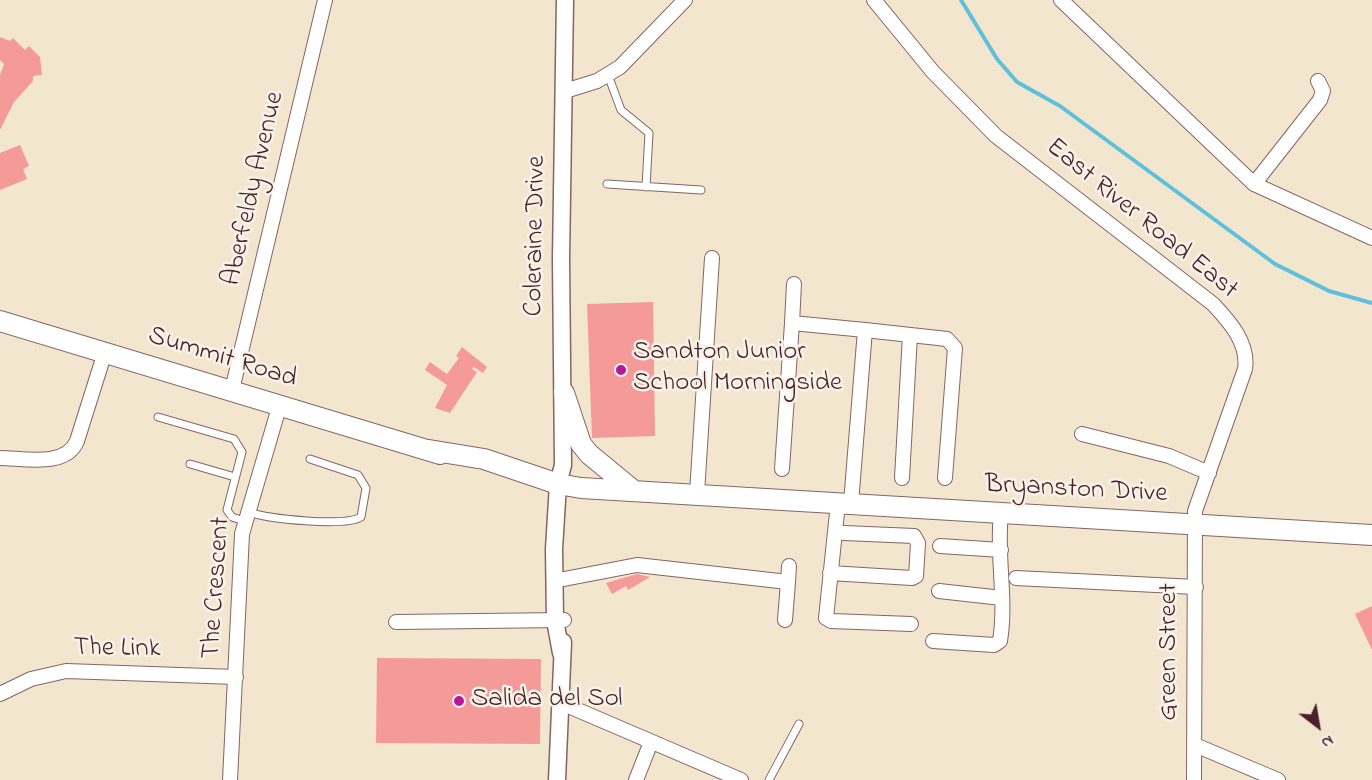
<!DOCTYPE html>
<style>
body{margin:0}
#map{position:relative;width:1372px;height:780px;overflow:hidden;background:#f3e6cf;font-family:"Indie Flower",sans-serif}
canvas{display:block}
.north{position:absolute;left:1288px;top:696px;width:60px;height:60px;-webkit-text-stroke:4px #f7f3e8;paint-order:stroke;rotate:149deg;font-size:16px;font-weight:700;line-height:24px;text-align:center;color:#4a1f2b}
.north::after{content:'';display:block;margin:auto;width:21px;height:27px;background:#4a1f2b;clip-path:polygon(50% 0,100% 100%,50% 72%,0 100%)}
</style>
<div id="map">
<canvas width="1372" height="780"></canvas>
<div class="north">N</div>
</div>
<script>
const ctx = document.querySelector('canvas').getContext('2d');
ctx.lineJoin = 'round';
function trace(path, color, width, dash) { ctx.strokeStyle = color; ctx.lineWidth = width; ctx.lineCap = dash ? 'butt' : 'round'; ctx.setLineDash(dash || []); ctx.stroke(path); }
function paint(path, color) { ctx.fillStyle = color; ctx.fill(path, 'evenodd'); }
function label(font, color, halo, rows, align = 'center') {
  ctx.font = font + ' "Indie Flower",sans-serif'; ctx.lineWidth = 5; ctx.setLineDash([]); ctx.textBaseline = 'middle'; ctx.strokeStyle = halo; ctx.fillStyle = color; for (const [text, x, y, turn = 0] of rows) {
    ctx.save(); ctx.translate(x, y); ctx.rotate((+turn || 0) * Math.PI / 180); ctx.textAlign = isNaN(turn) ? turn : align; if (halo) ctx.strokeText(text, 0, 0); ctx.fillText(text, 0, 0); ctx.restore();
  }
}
trace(new Path2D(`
 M961,0L997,59L1017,82L1060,106L1275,264L1329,291L1372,303`), '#5ec1dc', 4);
paint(new Path2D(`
 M0,37L10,41L13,38L25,50L29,46L40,57L42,75L33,76V81L14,102L0,130V75L4,64L0,60Z
 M20,145L29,166L23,169L27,179L0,190V153Z
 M653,302L655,436L592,438L587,304Z
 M462,347L487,367L483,373L474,367L472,369L477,372L450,413L435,408L447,385L425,370L430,362L447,374L459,358L456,356Z
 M637,574L650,577L628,590L626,586L612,594L606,583Z
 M1372,606V650L1355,614Z
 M377,658L541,659L540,744L376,743Z`), '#f49a99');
const service = new Path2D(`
 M608,75L621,110L649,133L646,187
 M607,184L701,190
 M158,417L234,439L242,452L227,510L232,517L244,521
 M190,464L235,477
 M249,512C268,519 345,527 361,517L366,488L358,475L310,459
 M769,780L799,724`);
const minor = new Path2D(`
 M874,0L933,72L996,136L1213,304C1229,321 1249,343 1245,369L1195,511L1194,780
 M1061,0L1254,184L1372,238
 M565,91L597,81L620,67L685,0
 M1254,184L1320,100L1323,91L1318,81
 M792,323L794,284
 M865,330L947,339L955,348L945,478
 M232,390L325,0
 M1082,434L1169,456L1209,473
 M0,458C23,458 66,468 77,441L105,352
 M782,469L792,323L865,330L851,503
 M902,478L910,335
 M697,493L712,258
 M838,503L826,618L831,621L911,624
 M940,546L1001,550
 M830,573L912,578L916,576L918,543L914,536L844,533
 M1016,578L1196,587
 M564,579L637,565L788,582L785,620
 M788,582L789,566
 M939,591L1002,598
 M396,622L564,620
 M933,641L994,645L1000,641C1007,598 996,555 1001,514
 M0,694L31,679L66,671L236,677
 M559,702L741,780
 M1195,745L1278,780
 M230,780L242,534L280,404
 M636,780L651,742`);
const tertiary = new Path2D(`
 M561,653L555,620L554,549L558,484L563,465L561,259L565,0
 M557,780L563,642`);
const secondary = new Path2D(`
 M0,321L440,454
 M564,393L581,444L589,454L634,491
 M429,450L484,459L558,484L581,488L1372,535`);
trace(service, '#856564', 9);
trace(minor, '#856564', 16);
trace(tertiary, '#856564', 19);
trace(secondary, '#856564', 22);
trace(service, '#fff', 7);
trace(minor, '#fff', 14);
trace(tertiary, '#fff', 16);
trace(secondary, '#fff', 20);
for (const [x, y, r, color] of [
 [621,370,6,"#b5179e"],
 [459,701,6,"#b5179e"]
]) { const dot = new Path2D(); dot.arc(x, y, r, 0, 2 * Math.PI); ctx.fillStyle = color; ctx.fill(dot); trace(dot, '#f7f3e8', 2); }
label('27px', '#4a1f2b', '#f7f3e8', [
 ["Aberfeldy Avenue",255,189,-77],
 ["East River Road East",1141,220,39],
 ["Coleraine Drive",537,236,-89],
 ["Summit Road",222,359,17],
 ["Bryanston Drive",1076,491,3],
 ["The Crescent",218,588,-86],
 ["The Link",117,650,1],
 ["Green Street",1171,652,-90]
]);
label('27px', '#4a1f2b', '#f7f3e8', [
 ["Sandton Junior",633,354],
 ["School Morningside",633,385],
 ["Salida del Sol",471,701]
], 'left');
</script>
